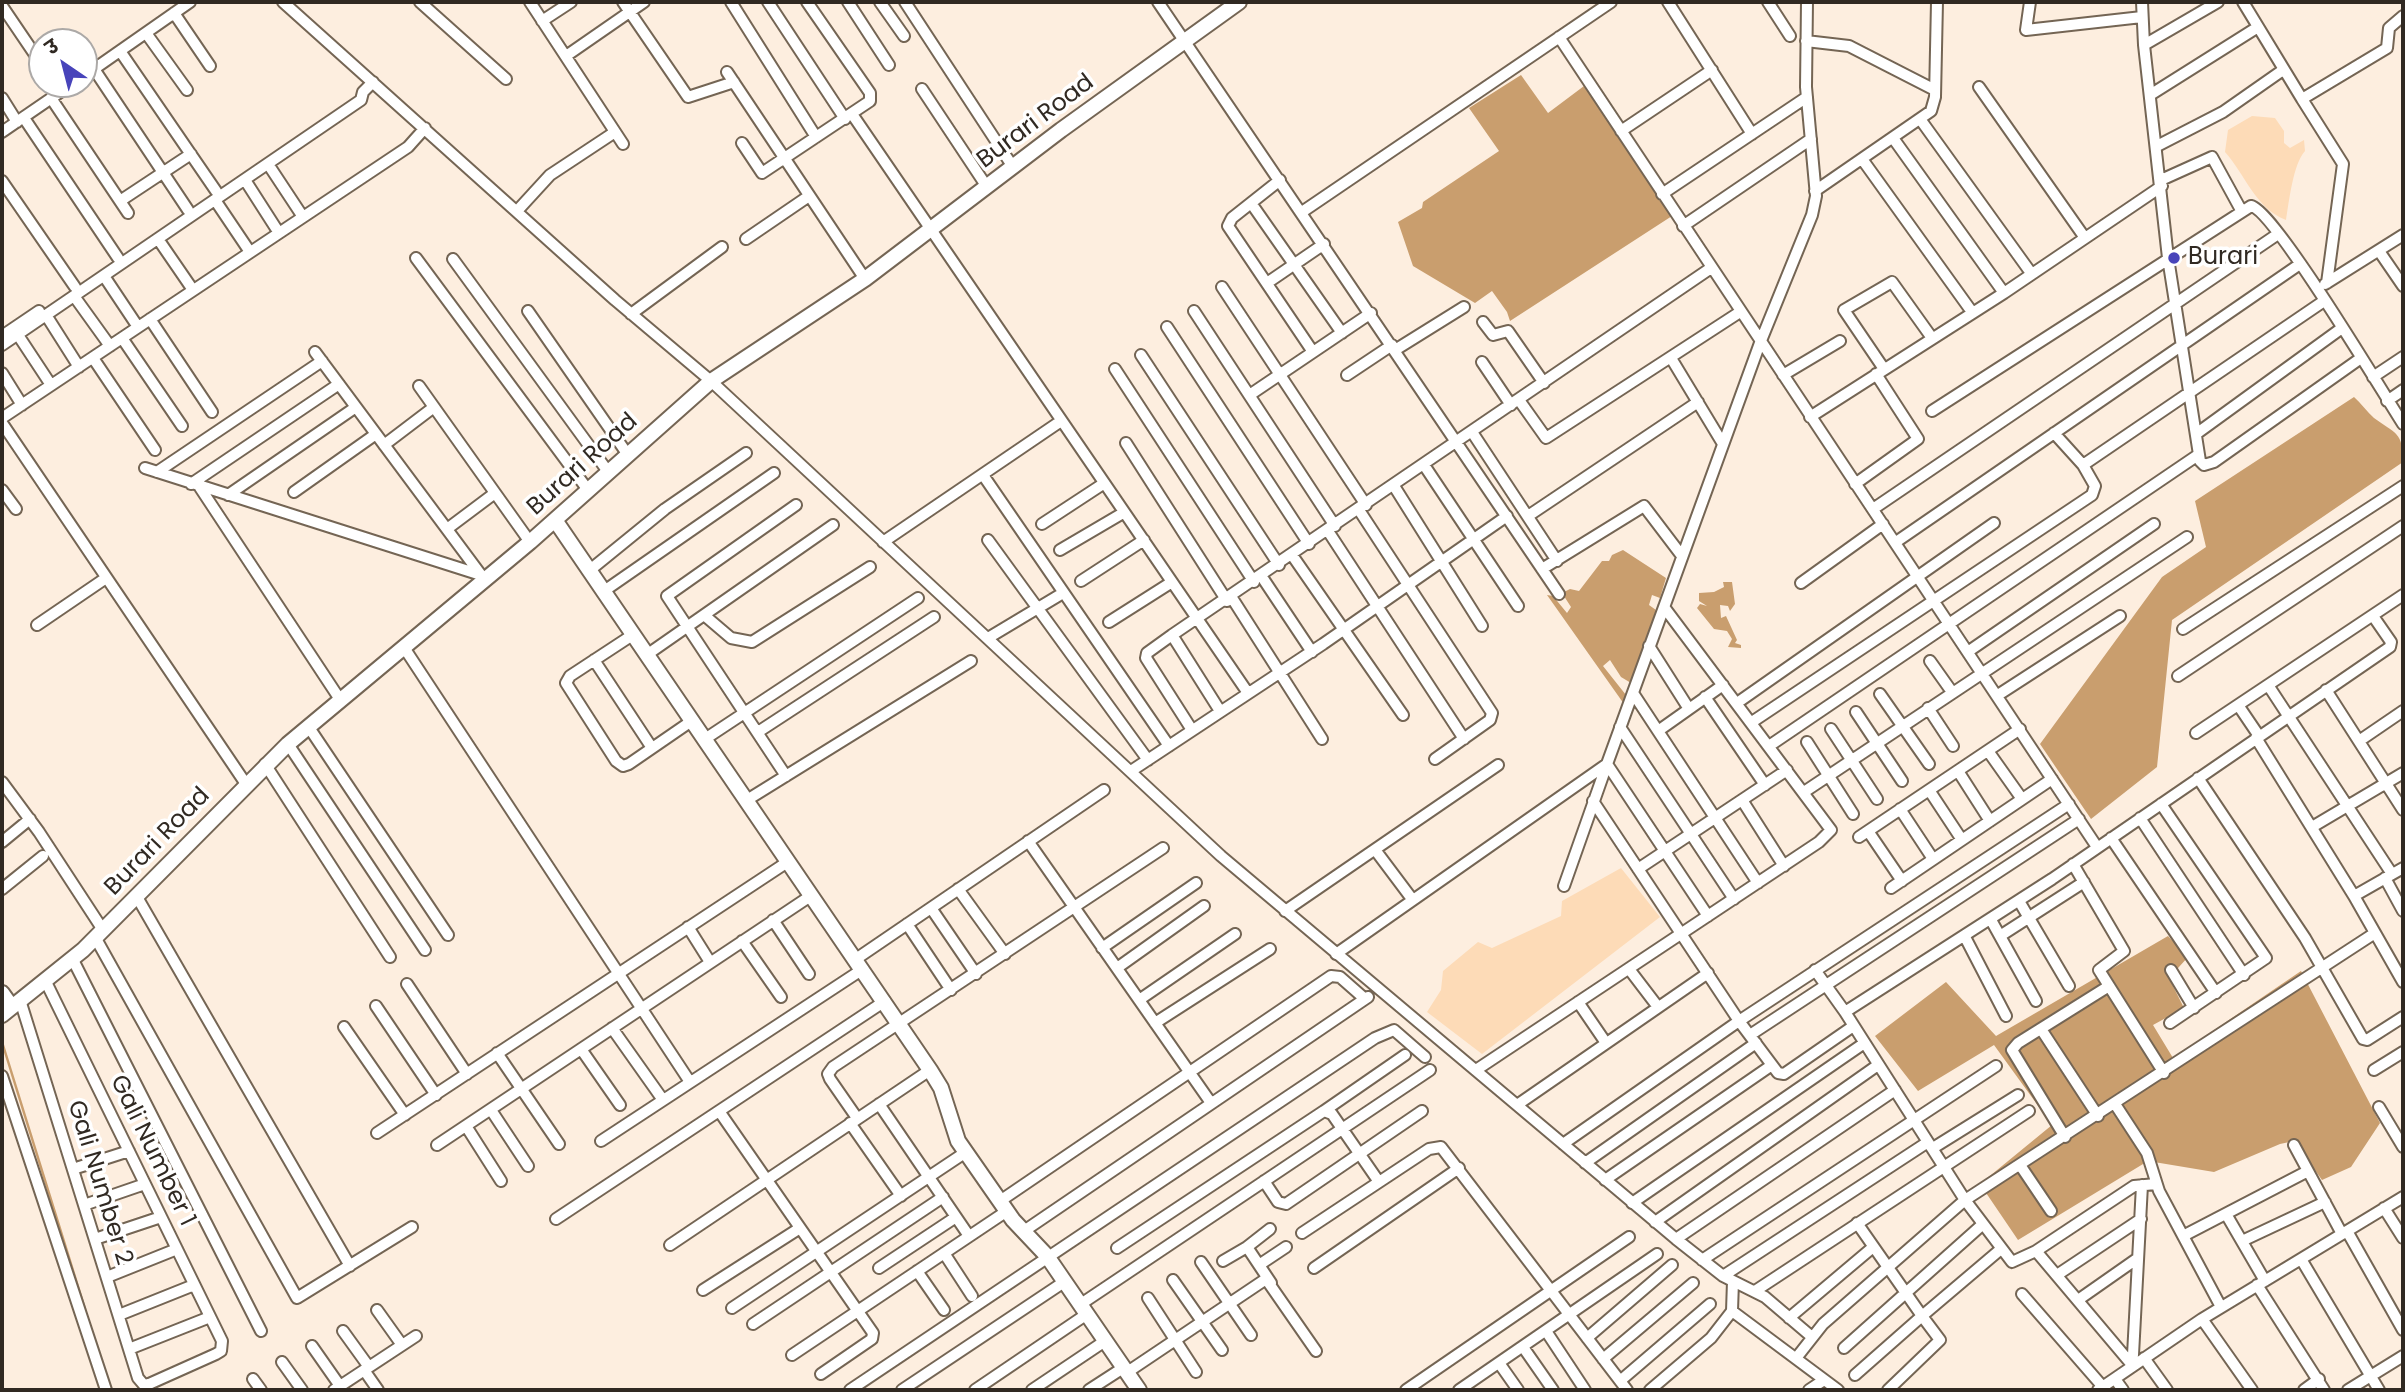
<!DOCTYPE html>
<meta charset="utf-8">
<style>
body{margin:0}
#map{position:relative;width:2405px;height:1392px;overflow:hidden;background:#fdeedf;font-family:Poppins,"Noto Sans Devanagari",sans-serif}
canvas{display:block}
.frame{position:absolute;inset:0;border:4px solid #302922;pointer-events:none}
.north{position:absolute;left:28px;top:28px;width:70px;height:70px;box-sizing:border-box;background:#fff;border:2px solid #aca9a7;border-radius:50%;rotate:325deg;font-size:19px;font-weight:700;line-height:28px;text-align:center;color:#302922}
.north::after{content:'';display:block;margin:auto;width:24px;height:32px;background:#4844ba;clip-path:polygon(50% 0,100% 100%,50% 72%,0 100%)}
</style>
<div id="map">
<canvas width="2405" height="1392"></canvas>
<div class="frame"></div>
<div class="north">उ</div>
</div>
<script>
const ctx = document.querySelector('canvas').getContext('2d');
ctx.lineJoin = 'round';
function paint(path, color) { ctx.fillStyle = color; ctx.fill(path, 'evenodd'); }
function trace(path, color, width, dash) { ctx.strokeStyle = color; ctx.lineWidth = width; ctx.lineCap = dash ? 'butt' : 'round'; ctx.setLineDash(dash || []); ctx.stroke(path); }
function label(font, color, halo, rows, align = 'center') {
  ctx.font = font + ' Poppins,sans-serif'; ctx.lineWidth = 7; ctx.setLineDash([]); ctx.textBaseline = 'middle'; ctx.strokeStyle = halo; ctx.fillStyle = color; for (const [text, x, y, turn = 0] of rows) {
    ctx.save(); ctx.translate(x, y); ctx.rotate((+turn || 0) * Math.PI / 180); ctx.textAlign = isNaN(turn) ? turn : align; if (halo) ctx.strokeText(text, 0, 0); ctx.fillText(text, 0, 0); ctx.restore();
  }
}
paint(new Path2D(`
 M2252,116L2275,118L2284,131V143L2290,148L2304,140L2305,151C2293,164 2289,202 2286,220C2255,208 2245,174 2225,152L2228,130Z
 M1621,868L1660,917L1482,1054L1427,1012L1441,990L1443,971L1478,942L1492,948L1561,916L1562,901Z`), '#fddbb7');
paint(new Path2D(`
 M1521,75L1548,113L1584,86L1672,216L1510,321L1507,312L1492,291L1475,303L1413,266L1398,222L1422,208L1423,202L1499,151L1469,108Z
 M2354,397C2361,403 2367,412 2374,418C2396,434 2403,432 2403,462L2172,620L2157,767L2091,819L2040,744L2162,577L2206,547L2195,501Z
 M1623,550L1666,578L1660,598L1652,595L1649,605L1656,610L1631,683L1621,677L1610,660L1603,666L1626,695L1624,704L1547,595L1553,596L1567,613L1571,607L1562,593L1570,589L1579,591L1602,561H1609L1612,555Z
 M1723,582H1732L1735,604L1730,611L1728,606L1720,605L1721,618L1726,616L1737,640L1735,643L1741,645V648L1728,647L1732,639L1727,631L1714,629L1697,608L1700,604L1707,606L1699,601V593L1714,592L1724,587Z
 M2168,936L2188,957L2169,978L2184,1008L2153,1025L2173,1058L2301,971L2380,1123L2351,1167L2322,1180L2294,1141L2280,1144L2214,1172L2148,1161L2018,1240L1980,1184L2052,1125L1994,1045L1918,1091L1875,1036L1946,982L1996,1036Z`), '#c99e6e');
trace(new Path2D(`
 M2,1042L85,1309`), '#c99e6e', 2.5);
const street = new Path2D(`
 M283,2L615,300L711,381L1221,856L1676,1239L1723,1276L1765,1297L1812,1337
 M420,2L506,79
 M530,2L623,144
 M623,2L688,97L734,82
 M731,2L816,137
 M768,2L845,119
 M848,2L889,65
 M880,2L904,36
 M905,2L1013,167
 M1158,2L1559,594
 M1668,2L1752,134
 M1768,2L1790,36
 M2030,2L2026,30L2142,17
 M2142,2L2144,45L2168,258L2200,461L2204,465L2214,462L2361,358
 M2243,2L2302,99L2387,48L2389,28L2403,16
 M2,6L42,65
 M174,13L210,66
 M542,21L571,2
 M146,33L187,90
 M1559,37L2097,847
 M1806,41L1849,46L1935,90
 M2144,45L2218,2
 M120,51L216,191
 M566,56L644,2
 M94,69L188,210
 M727,72L865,279
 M84,76L190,2
 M1979,87L2085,238
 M922,89L987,187
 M2150,95L2258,27
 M2,98L17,122
 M51,98L128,213
 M2302,99L2343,164L2327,283
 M852,114L1248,693
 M24,118L118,258
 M1920,119L2031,273
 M1621,131L1712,70
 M2,132L72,84
 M1893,138L2004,293
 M742,143L762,173L870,101V93L807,2
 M2157,146L2223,112L2283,70
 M1862,159L1972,312
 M268,164L303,217
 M245,180L279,233
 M1280,180L1232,218L1228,226L1313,352
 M2161,180L2212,157L2241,210
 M2,181L75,287
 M1815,191L1931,111L1935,97L1937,2
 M1662,194L1807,97
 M215,200L250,252
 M120,201L191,154
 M1251,203L1342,333
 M517,211L550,175L615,132
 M1302,212L1611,2
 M1683,226L1811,139
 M158,239L193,290
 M746,239L809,196
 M2379,251L2403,286
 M416,258L588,490
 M453,259L609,473
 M104,276L138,327
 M1267,283L1324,244
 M2325,284L2403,235
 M1222,287L1366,505
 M74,296L110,346
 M528,311L628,455
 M1194,311L1335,526
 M631,314L722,247
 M46,315L79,367
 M150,319L212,412
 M1483,322L1493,335L1508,331L1544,383
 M1167,327L1309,544
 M18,335L51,385
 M2,336L39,311
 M122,338L182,426
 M2,345L361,100L363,92L373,82
 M1395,350L1464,307
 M315,352L481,575
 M1141,355L1279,565
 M93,358L155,450
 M1671,358L1723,444
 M1482,362L1511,405
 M1115,369L1254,582
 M1884,369L1844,310L1892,282L1932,338
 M2,373L22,405
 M1347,375L1392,345
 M1783,375L1840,341
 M2373,377L2403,357
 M419,386L530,542
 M1251,394L1371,313
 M1519,400L1546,438L1740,312
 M2387,401L2403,390
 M1932,411L2251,206C2274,210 2383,393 2403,424
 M1810,417L2004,293L2162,186
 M2,418L408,147L425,128
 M2,423L246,784
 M1472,432L1557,561
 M2054,433L2083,465L2324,301
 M2196,434L2342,328
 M1126,443L1227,601
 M384,445L434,407
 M1424,465L1518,606
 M145,468L481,575
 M157,472L322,361
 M983,475L1169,746
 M191,484L339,384
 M1855,484L1918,439L1876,374
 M199,486L341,701
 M1394,486L1482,626
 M2,490L16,509
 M294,492L376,434
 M228,495L356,407
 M1873,509L2278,234
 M1359,510L1492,713L1490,720L1435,759
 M1528,516L1698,402
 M1042,524L1103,484
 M447,529L495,493
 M1328,531L1464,739
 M988,540L1148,760
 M883,542L1061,421
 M1896,542L2300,264
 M1060,550L1123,513
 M1292,555L1403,715
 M1542,569L1644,506L1682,556
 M590,570L665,509L746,453
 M1262,577L1312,652
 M1081,581L1144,540
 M1801,583L1883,524
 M604,591L774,473
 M1232,598L1322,739
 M704,615L731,638L752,642L870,567
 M1109,622L1172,582
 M37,625L106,578
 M2183,629L2403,486
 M634,634L570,676L566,683L616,761L623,766L629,764L693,720
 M1172,635L1147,653L1146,658L1192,730
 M988,638L1063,593
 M1649,646L1689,709
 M405,649L690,1082
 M1969,651L2154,524
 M648,654L833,525
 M594,660L652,748
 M1930,661L1952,692
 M2178,676L2403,526
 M2268,685L2392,874
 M2326,690L2403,810
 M1633,693L1758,883
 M1880,694L1929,764
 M1998,695L2120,616
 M1705,697L1765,785
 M1737,703L1994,523
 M2238,705L2259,736
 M1928,708L1953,746
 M1220,711L1172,635L1711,268
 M1856,712L1902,781
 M1752,722L2092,495L2095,486L2083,465
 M308,726L448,935
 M1620,727L1734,899
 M1831,729L1877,799
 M1658,731L1723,685
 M758,732L934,617
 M2196,733L2403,595
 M2256,738L2354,896L2403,868
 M705,739L918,598
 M2359,741L2403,711
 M1807,742L1853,814
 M288,744L425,950
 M1769,746L2198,455
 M1988,751L2022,799
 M265,764L390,957
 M1607,764L1708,916
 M1131,771L1323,644L1507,516
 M1958,771L1990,821
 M786,776L667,596L796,505
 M2198,778L2305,938L2363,1039L2367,1040L2403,1017
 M2,782L39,832L103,930
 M1929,790L1962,840
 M1804,792L2187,537
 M747,800L971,661
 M1742,800L1784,866
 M1593,801L1739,1021L1778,1073L1784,1074L1852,1027
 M2161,804L2266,958L2170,1023
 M1900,809L1933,859
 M2140,818L2244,975
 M2312,827L2403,773
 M1868,831L1902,881
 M1859,837L2020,729
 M2111,838L2216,993
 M1028,841L1211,1103
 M2,842L30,819
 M1376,851L1412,899
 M2073,864L2124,951L2099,970L2164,1073
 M1638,869L1787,770
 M2385,878L2403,911
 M1564,886L1606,767
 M1891,888L2052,779
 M2,889L43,856
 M958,889L1005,954
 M2354,896L2403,982
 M137,897L350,1266
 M2019,901L2069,986
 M931,908L976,974
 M1285,911L1498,765
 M773,920L809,974
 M1991,920L2036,1001
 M907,924L951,990
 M688,927L710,962
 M2000,936L2084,882
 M95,937L297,1298L412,1227
 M1965,937L2006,1016
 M742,941L781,997
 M1102,948L1196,883
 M1336,954L1607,764L1760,343L1812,215L1816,196L1806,87L1807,2
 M72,958L261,1331
 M856,959L1104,790
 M1117,968L1204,906
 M1629,969L1658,1007
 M1815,970L1845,1012
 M2171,970L2194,1008
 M407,984L467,1074
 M20,1000L138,1378L144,1385L149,1384L216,1354L221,1351L222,1341L45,980
 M1139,1000L1235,934
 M1578,1002L1606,1043
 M376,1006L436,1095
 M1155,1023L1270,949
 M344,1027L405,1115
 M612,1028L663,1100
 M2041,1029L2098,1116
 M1750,1035L2079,819
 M581,1049L620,1105
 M497,1053L559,1144
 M1476,1070L1819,842L1831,830L1664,607
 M2374,1070L2403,1052
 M2,1076L106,1390
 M879,1104L969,1236
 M2115,1104L2147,1153L2159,1191L2221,1307
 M1517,1105L1708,973
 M2379,1107L2403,1147
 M491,1110L528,1166
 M719,1111L873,1333L872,1339L821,1374
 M1324,1111L1405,1055
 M857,1118L830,1079L828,1074L833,1067L1163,848
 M850,1123L901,1196
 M466,1126L501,1181
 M377,1133L789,861
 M2065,1137L2012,1050L2018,1043L2109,986
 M601,1141L863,969
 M1563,1144L1739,1021L2069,804
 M437,1145L812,895
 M2294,1145L2342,1234
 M1933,1148L2018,1095
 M1585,1163L1756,1043
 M2020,1165L2051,1211
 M73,1169L129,1151
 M1605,1180L1772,1065
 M1264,1181L1278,1202L1286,1204L1422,1111
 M1000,1201L1331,976L1340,977L1365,999
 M1632,1203L1863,1044
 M84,1205L145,1184
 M2384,1208L2403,1238
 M2226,1214L2265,1281
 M556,1219L885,1001
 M1655,1222L1878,1065
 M1857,1223L1922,1316L2001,1249
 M1024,1231L1368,997
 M2347,1231L2403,1330
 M1302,1233L1429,1149L1441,1147L1627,1390
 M2183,1236L2308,1171
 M95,1239L161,1217
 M1676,1239L1895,1090
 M2242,1241L2325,1202
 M670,1245L930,1070
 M1247,1247L1270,1229
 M1117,1248L1324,1111L1332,1114L1379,1182
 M2036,1251L2012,1262L1965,1200L2375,933
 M944,1253L972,1296
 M2301,1259L2379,1390
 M1702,1260L1996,1066
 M1223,1261L1247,1247L1271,1283
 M1201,1262L1251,1335
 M1259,1265L1286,1247
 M879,1268L956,1217
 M1314,1268L1459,1168
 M917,1271L944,1310
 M2057,1275L2141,1219
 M1723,1276L1928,1142
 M107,1277L177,1249
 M1173,1280L1222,1350
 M1733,1281L1732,1311L1838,1390
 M2257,1285L2324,1390
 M703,1290L800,1228
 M1755,1291L2029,1111
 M2022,1294L2103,1387
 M1148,1298L1196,1372
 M2078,1300L2138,1258
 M1081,1304L1430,1070
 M732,1308L966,1152
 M377,1310L402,1345
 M119,1315L194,1285
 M1789,1318L1872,1248
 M2202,1319L2252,1390
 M753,1324L943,1197
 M343,1331L369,1367
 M1546,1331L1585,1390
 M1587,1338L1672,1265
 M312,1346L340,1386
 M1523,1347L1553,1390
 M1844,1348L1983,1224
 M129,1349L210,1317
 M792,1355L1007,1211
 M1797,1357L1823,1324L1965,1200L1845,1012L2052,879L2390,647L2391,642L2373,616
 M2144,1358L2167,1390
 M1603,1359L1693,1283
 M2130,1361L2133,1355L2142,1185
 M282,1362L302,1390
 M1499,1363L1518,1390
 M2133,1366L2036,1251L2134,1186L2156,1184
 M364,1370L378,1390
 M1126,1373L1266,1279L1316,1351
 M1855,1375L1922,1316L1940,1340L1888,1390
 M253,1379L261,1390
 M2115,1379L2123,1390
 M1620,1381L1710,1304
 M334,1390L416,1336
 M850,1390L1375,1038L1394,1030L1425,1057
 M902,1390L1064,1282
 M975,1390L1087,1314
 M1032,1390L1105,1341
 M1089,1390L1123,1368
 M1406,1390L1629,1237
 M1459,1390L1657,1254
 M1650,1390L1711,1338L1732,1311
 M1809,1390L1824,1380
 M2098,1390L2202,1319L2403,1197
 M2304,1390L2319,1379
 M2348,1390L2403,1356`);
const secondary = new Path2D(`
 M555,520L930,1070L941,1088L958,1141L1013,1220L1047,1256L1139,1390
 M2,993L12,1007
 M2,1015L83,950L288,744L530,542L711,381L865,279L1061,130L1239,2`);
trace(street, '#746554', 14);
trace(secondary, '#746554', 18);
trace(street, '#fff', 10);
trace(secondary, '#fff', 14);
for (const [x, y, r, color] of [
 [2174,258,7,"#4844ba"]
]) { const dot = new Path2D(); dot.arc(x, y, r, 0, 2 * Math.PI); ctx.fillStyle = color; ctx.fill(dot); trace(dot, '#fff', 2.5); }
label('24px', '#302922', '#fff', [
 ["Burari Road",1036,122,-37],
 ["Burari Road",583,465,-42],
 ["Burari Road",158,842,-46],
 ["Gali Number 1",152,1151,64],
 ["Gali Number 2",99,1183,73]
]);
label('24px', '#302922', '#fff', [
 ["Burari",2188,258]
], 'left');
</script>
